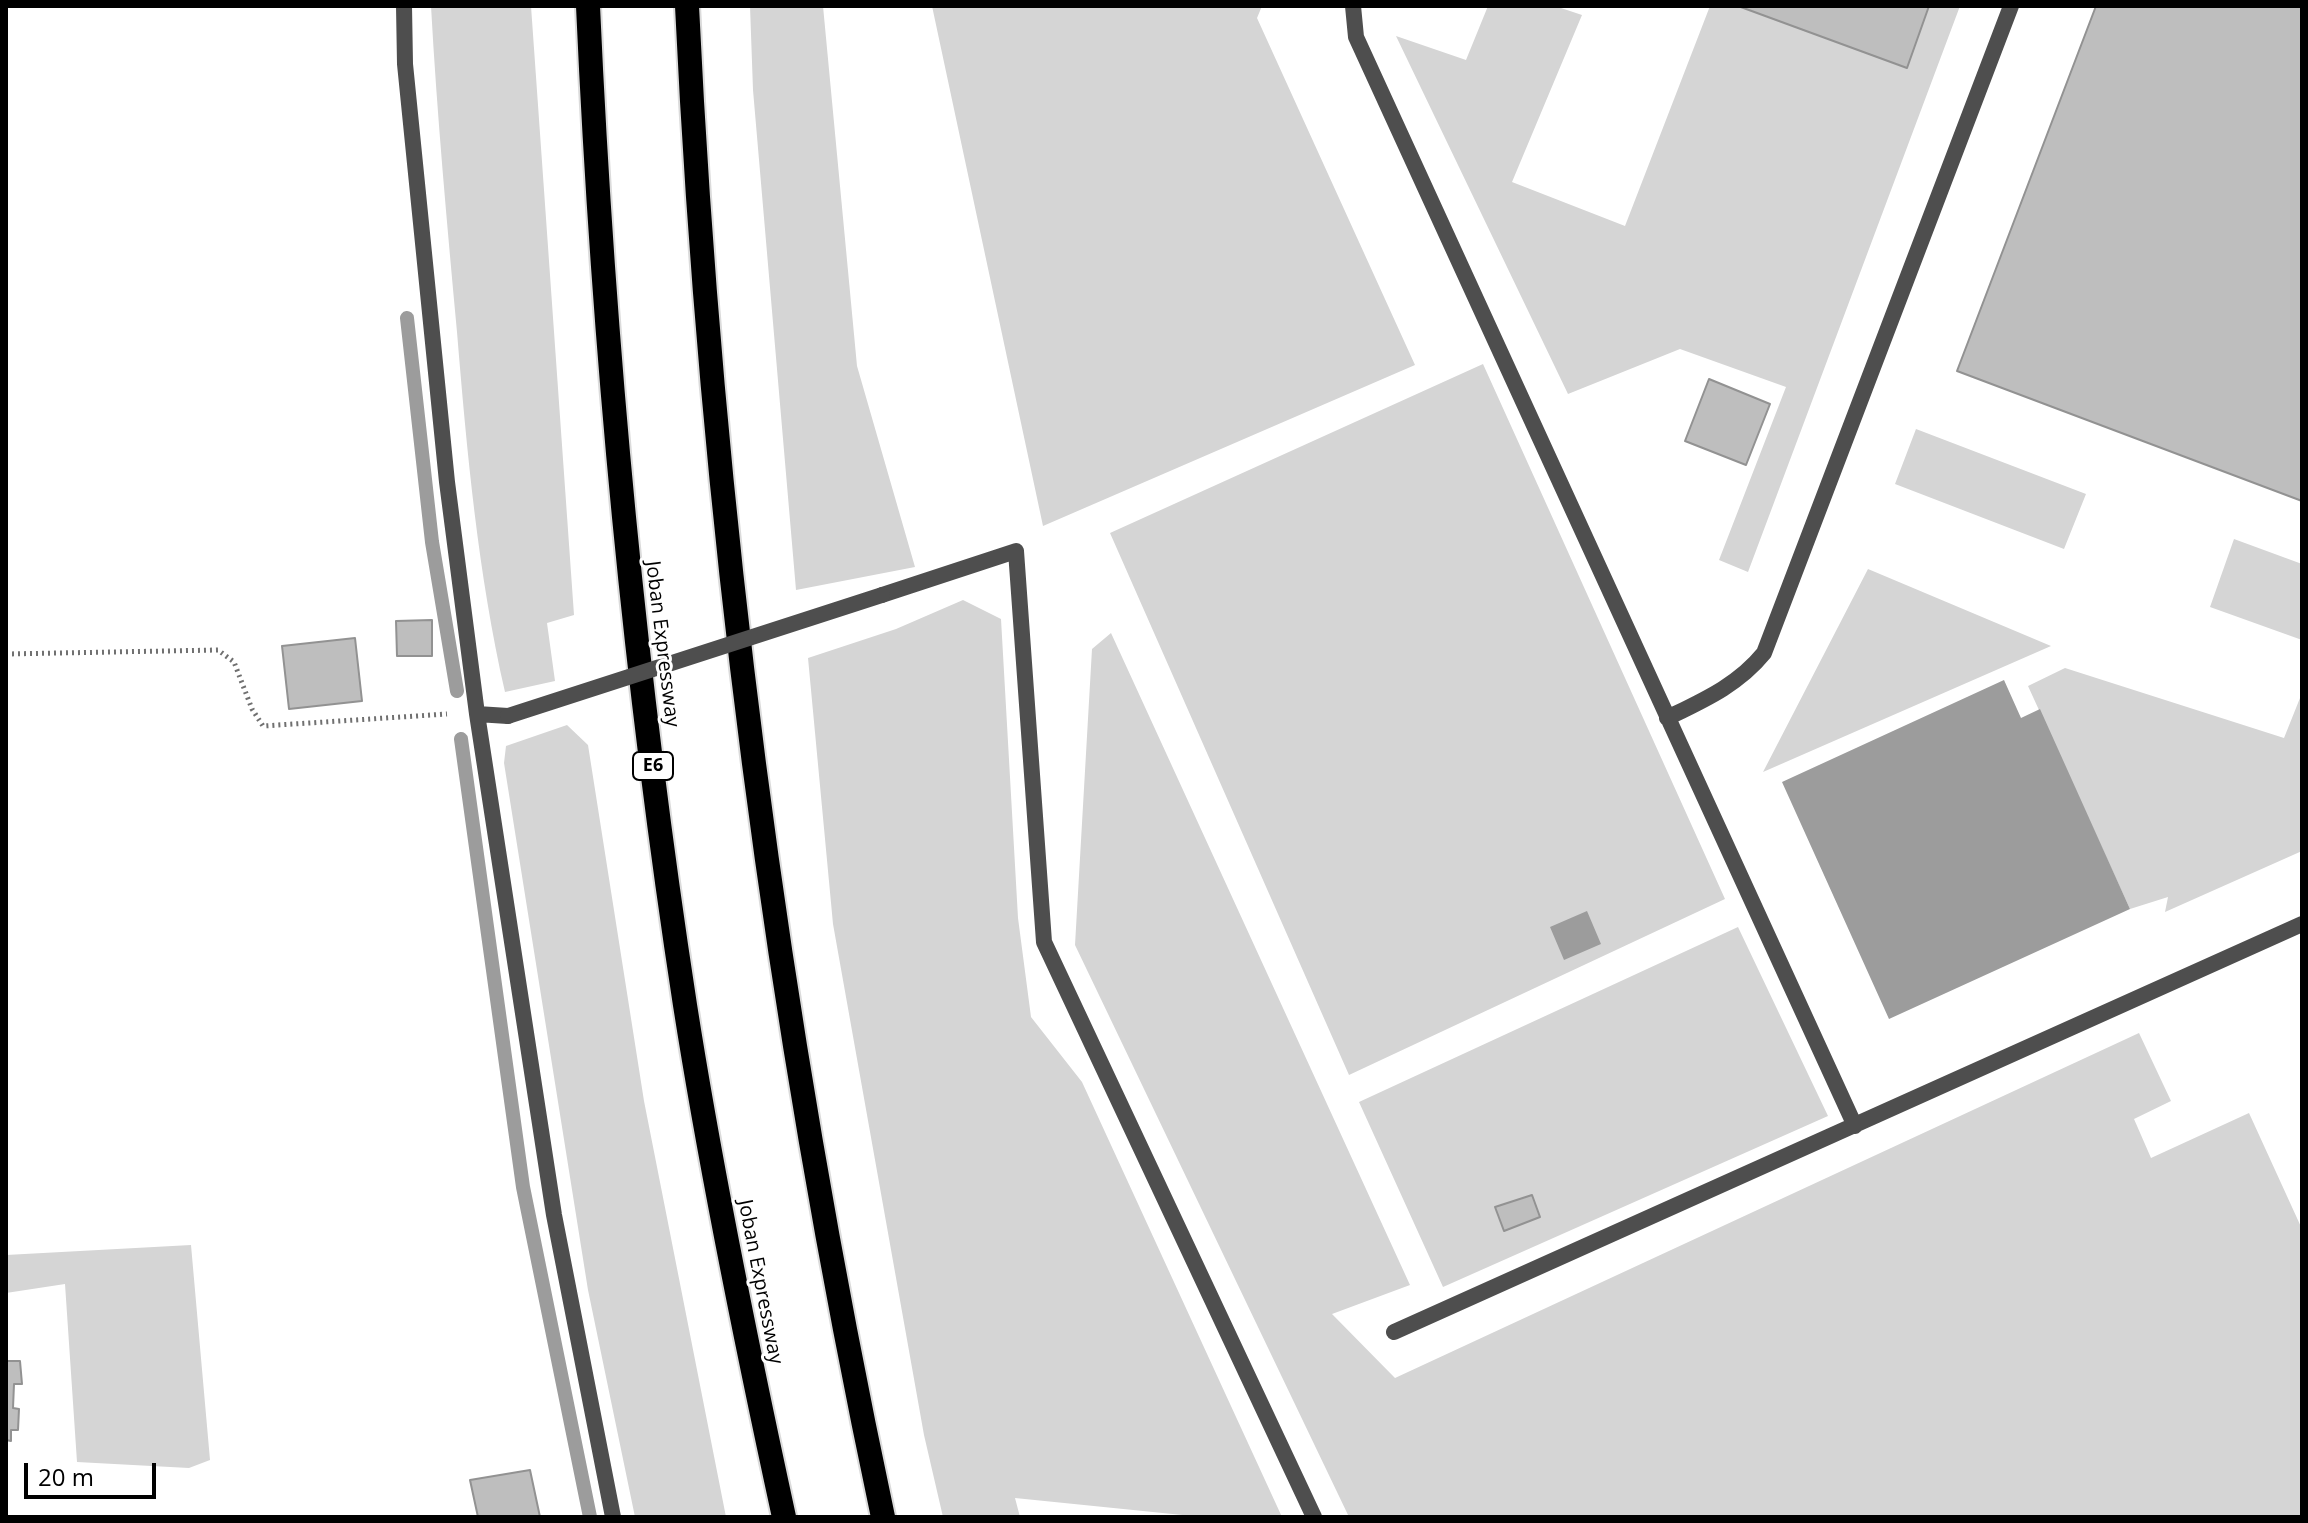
<!DOCTYPE html>
<style>
body{margin:0}
#map{position:relative;width:2308px;height:1523px;overflow:hidden;background:#fff;font-family:"Open Sans",sans-serif}
canvas{display:block}
.frame{position:absolute;inset:0;border:8px solid #000;pointer-events:none}
.scale{position:absolute;left:24px;top:1463px;width:132px;height:36px;box-sizing:border-box;border:4px solid #000;border-top:0;padding-left:10px;font-size:24px;line-height:28px;white-space:nowrap;color:#000;-webkit-text-stroke:6px #fff;paint-order:stroke}
</style>
<div id="map">
<canvas width="2308" height="1523"></canvas>
<div class="frame"></div>
<div class="scale">20 m</div>
</div>
<script>
const ctx = document.querySelector('canvas').getContext('2d');
ctx.lineJoin = 'round';
function paint(path, color) { ctx.fillStyle = color; ctx.fill(path, 'evenodd'); }
function trace(path, color, width, dash) { ctx.strokeStyle = color; ctx.lineWidth = width; ctx.lineCap = dash ? 'butt' : 'round'; ctx.setLineDash(dash || []); ctx.stroke(path); }
function label(font, color, halo, rows, align = 'center') {
  ctx.font = font + ' "Open Sans",sans-serif'; ctx.lineWidth = 6; ctx.setLineDash([]); ctx.textBaseline = 'middle'; ctx.strokeStyle = halo; ctx.fillStyle = color; for (const [text, x, y, turn = 0] of rows) {
    ctx.save(); ctx.translate(x, y); ctx.rotate((+turn || 0) * Math.PI / 180); ctx.textAlign = isNaN(turn) ? turn : align; if (halo) ctx.strokeText(text, 0, 0); ctx.fillText(text, 0, 0); ctx.restore();
  }
}
paint(new Path2D(`
 M431,6H531L574,615L547,623L555,681L505,692C478,573 467,453 457,332C447,223 437,115 431,6Z
 M750,6H823L857,366L915,567L796,590L753,90Z
 M932,6H1262L1257,18L1415,365L1043,526Z
 M1488,6H1555L1582,15L1512,182L1625,226L1710,6H1960L1748,572L1719,560L1786,387L1680,349L1568,394L1396,36L1466,60Z
 M1483,364L1725,899L1349,1075L1110,533Z
 M1916,429L2086,494L2064,549L1895,484Z
 M2234,539L2302,564V640L2210,607Z
 M1868,569L2051,646L1763,772Z
 M963,600L1001,619L1018,918L1031,1017L1082,1082L1282,1517H1202L1015,1498L1020,1517H943L924,1435L833,924L808,658L896,629Z
 M1111,633L1410,1285L1332,1314L1395,1378L2139,1033L2171,1101L2134,1119L2151,1158L2249,1113L2302,1229V1517H1349L1075,945L1092,649Z
 M2065,668L2284,738L2302,693V851L2165,912L2168,897L2130,909L2028,686Z
 M567,725L588,745L644,1101L726,1517H635L588,1290L504,763L506,746Z
 M1738,927L1828,1116L1443,1287L1359,1102Z
 M191,1245L210,1460L189,1468L77,1462L65,1284L6,1293V1255Z`), '#d5d5d5');
paint(new Path2D(`
 M2004,680L2021,718L2040,709L2130,909L1889,1019L1782,782Z
 M1587,911L1601,944L1564,960L1550,927Z`), '#9c9c9c');
trace(new Path2D(`
 M407,318L432,542L457,691
 M461,739L523,1187L590,1517`), '#9c9c9c', 14);
const building = new Path2D(`
 M1738,6H1929L1907,68Z
 M2096,6H2302V501L1957,371Z
 M1709,379L1770,404L1746,465L1685,441Z
 M432,620V656H397L396,621Z
 M355,638L362,701L289,709L282,646Z
 M1532,1195L1540,1217L1504,1231L1495,1207Z
 M6,1361H20L22,1384H14L13,1408L19,1409L18,1430H11V1441L6,1440Z
 M530,1470L540,1517H478L470,1480Z`);
paint(building, '#bebebe');
trace(building, '#929292', 2);
const highway = new Path2D(`
 M588,6C603,341 634,674 685,1005C712,1177 747,1347 784,1517
 M687,6C711,514 777,1019 883,1517`);
trace(highway, '#dbdbdb', 28);
trace(new Path2D(`
 M6,654L218,650L234,662L252,709L263,726L447,714`), '#707070', 5, [2, 4]);
trace(new Path2D(`
 M1353,6L1356,37L1855,1126
 M1667,718C1704,700 1738,685 1764,653L2011,6
 M1394,1332L2302,924`), '#4e4e4e', 16);
trace(new Path2D(`
 M404,6L405,64L447,482L477,714L554,1215L613,1517
 M882,595L1016,551L1044,942L1314,1517
 M477,714L508,716`), '#4e4e4e', 16);
trace(highway, '#000', 24);
trace(new Path2D(`
 M508,716L882,595`), '#4e4e4e', 16);
for (const [x, y, w] of [
 [653,766,40]
]) { const box = new Path2D(); box.roundRect(x - w / 2, y - 14, w, 28, 6); ctx.fillStyle = '#fff'; ctx.fill(box); trace(box, '#000', 2); }
label('bold 18px', '#000', null, [
 ["E6",653,766]
]);
label('20px', '#000', '#fff', [
 ["Joban Expressway",662,644,83],
 ["Joban Expressway",760,1282,79]
]);
</script>
